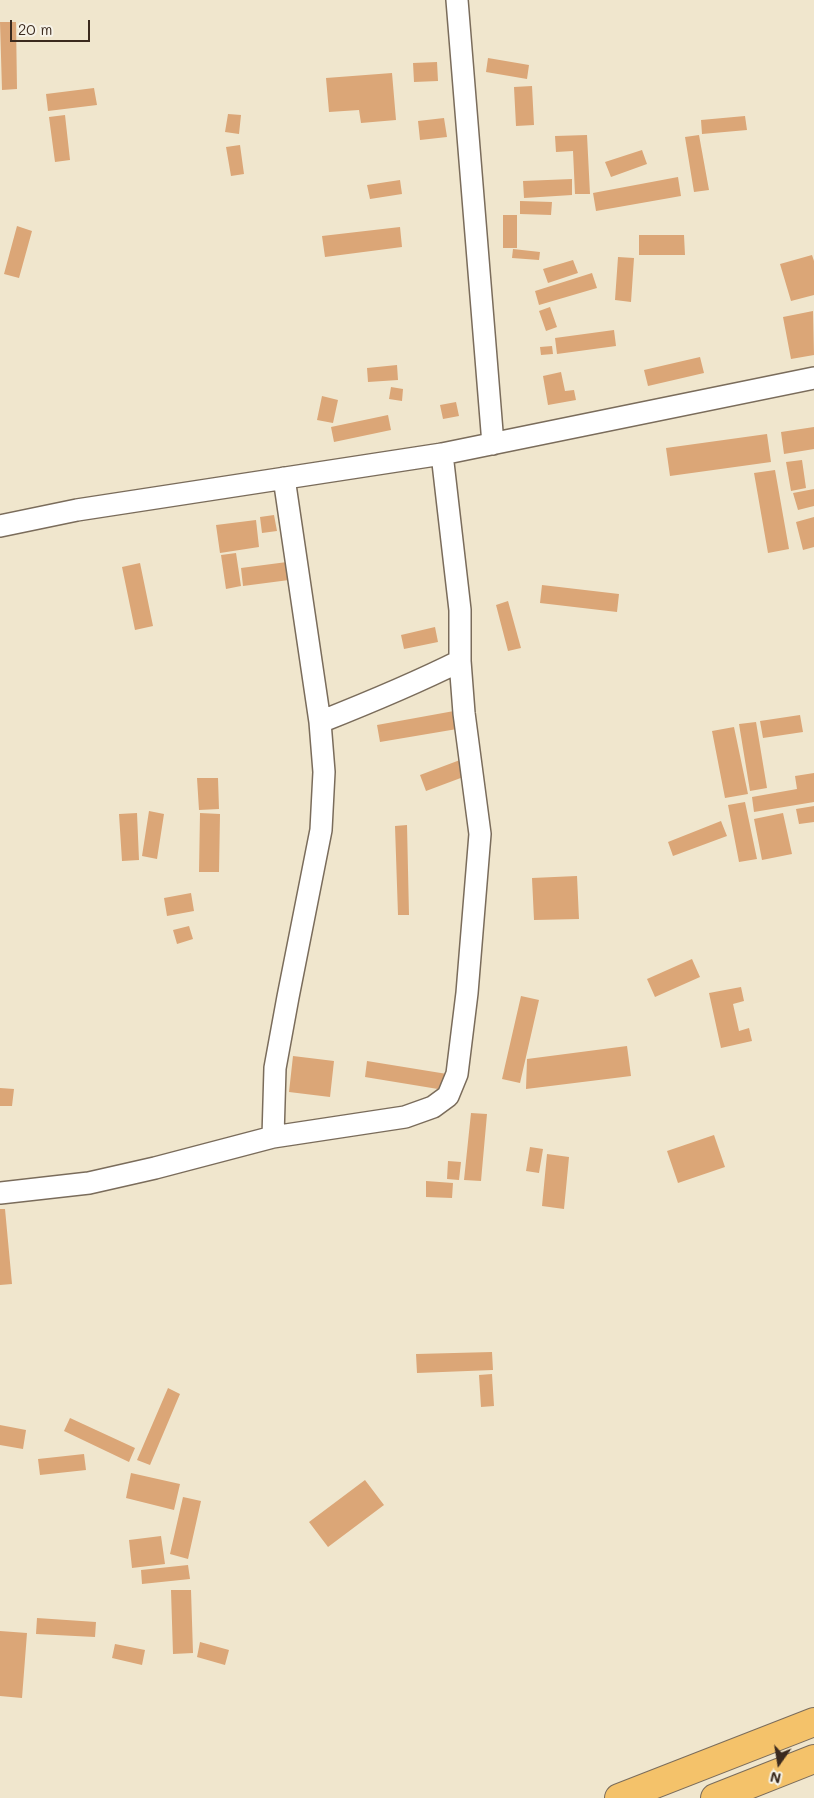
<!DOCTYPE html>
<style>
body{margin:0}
#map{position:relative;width:814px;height:1798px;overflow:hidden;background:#f0e6cd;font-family:Mali,sans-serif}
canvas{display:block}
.north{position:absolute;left:754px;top:1738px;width:50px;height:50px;-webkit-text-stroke:4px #f7f3e8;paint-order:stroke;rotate:193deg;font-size:14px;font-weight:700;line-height:20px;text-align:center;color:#3b2a1e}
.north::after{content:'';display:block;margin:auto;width:18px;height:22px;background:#3b2a1e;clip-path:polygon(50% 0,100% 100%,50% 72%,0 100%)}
.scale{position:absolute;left:10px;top:20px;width:80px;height:22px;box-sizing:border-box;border:2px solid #3b2a1e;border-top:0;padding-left:6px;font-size:15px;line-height:18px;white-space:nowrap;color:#3b2a1e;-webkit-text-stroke:4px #f7f3e8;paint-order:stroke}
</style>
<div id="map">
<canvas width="814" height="1798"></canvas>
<div class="north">N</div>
<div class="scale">20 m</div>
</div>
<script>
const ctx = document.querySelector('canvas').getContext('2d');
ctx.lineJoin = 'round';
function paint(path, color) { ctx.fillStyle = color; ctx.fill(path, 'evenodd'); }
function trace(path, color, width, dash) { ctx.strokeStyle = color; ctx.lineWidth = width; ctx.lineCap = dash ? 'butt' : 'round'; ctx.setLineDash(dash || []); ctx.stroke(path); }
paint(new Path2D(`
 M0,22H16L17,89L2,90Z
 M488,58L529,65L527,79L486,72Z
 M437,62L438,81L414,82L413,63Z
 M392,73L396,120L361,123L359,110L329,112L326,78Z
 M532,86L534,125L516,126L514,87Z
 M94,88L97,105L48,111L46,94Z
 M228,114L241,115L239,134L225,132Z
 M65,115L70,160L55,162L49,117Z
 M745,116L747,130L702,134L701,120Z
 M444,118L447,137L420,140L418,121Z
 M587,135L590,194H575L573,151L556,152L555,136Z
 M699,135L709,190L694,192L685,137Z
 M240,145L244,174L231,176L226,147Z
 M642,150L647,164L611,177L605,162Z
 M678,177L681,196L596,211L593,193Z
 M572,179V195L524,198L523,181Z
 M400,180L402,194L370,199L367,185Z
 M520,201L552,202L551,215L520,214Z
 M503,215H517V248H503Z
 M17,226L32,231L19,278L4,274Z
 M400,227L402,247L325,257L322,236Z
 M639,235H684L685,255H639Z
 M513,249L540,252L539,260L512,258Z
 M812,255L814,261V295L791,301L780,264Z
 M618,257L634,258L631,302L615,300Z
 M573,260L578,273L548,283L543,269Z
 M592,273L597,288L539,305L535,291Z
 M550,307L557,327L546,331L539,311Z
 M813,311L814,355L791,359L783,317Z
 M614,330L616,346L557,354L555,338Z
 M552,346L553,354L541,355L540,347Z
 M700,357L704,373L648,386L644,370Z
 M397,365L398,380L368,382L367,368Z
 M561,372L565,391L574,390L576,400L548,405L543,376Z
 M391,387L403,389L402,401L389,399Z
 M322,396L338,400L333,423L317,420Z
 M456,402L459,416L443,419L440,405Z
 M388,415L391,430L334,442L331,427Z
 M814,427V449L784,454L781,432Z
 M767,434L771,462L670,476L666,448Z
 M802,460L806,488L791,491L786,462Z
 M775,470L789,549L768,553L754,473Z
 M814,489V506L798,510L793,493Z
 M274,515L277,531L262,533L260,517Z
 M814,517V547L803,550L796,522Z
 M256,520L259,547L220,553L216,525Z
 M236,553L241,586L226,589L221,555Z
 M287,562L289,580L243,586L241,568Z
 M140,563L153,626L135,630L122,567Z
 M542,585L619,594L617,612L540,603Z
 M508,601L521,648L508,651L496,605Z
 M435,627L438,642L404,649L401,635Z
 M454,711L457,729L380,742L377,725Z
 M800,715L803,732L763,738L760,721Z
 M756,722L767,788L750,791L739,724Z
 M734,727L748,794L725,798L712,731Z
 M460,760L466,776L426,791L420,775Z
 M814,773V802L754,812L752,797L797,789L795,776Z
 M197,778H218L219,809L199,810Z
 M745,802L757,859L739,862L728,805Z
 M814,806V822L799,824L796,809Z
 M149,811L164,814L157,859L142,856Z
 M137,813L139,860L122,861L119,814Z
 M200,813L220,814L219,872H199Z
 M783,813L792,854L762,860L754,819Z
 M721,821L727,836L673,856L668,842Z
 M407,825L409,915H398L395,826Z
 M577,876L579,919L534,920L532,878Z
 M191,893L194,911L167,916L164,898Z
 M189,926L193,939L177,944L173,930Z
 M692,959L700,977L655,997L647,979Z
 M741,987L744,1001L733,1004L739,1031L749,1028L752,1041L721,1048L709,993Z
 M521,996L539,1000L520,1083L502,1079Z
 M627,1046L631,1076L526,1089L527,1059Z
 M293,1056L334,1061L330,1097L289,1092Z
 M367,1061L447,1074L444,1090L365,1077Z
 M0,1088L14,1089L12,1106H0Z
 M471,1113L487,1114L481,1181L464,1180Z
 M714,1135L725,1167L678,1183L667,1151Z
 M530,1147L543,1149L539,1173L526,1171Z
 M547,1154L569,1157L564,1209L542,1206Z
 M448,1161L461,1162L459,1180L447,1179Z
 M426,1181L453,1183L452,1198L426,1197Z
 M0,1209H5L12,1284L0,1285Z
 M492,1352L493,1370L417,1373L416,1354Z
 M492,1374L494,1406L481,1407L479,1375Z
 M168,1388L180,1394L150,1465L137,1460Z
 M70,1418L135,1448L129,1462L64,1431Z
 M0,1425L26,1430L23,1449L0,1445Z
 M84,1454L86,1470L40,1475L38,1459Z
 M131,1473L180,1484L174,1510L126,1498Z
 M365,1480L384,1505L328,1547L309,1522Z
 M183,1497L201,1501L188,1559L170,1554Z
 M161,1536L165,1564L132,1568L129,1540Z
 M188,1565L190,1579L142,1584L141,1570Z
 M171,1590H191L193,1653L173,1654Z
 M37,1618L96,1622L95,1637L36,1634Z
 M0,1631L27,1633L22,1698L0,1696Z
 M200,1642L229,1650L225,1665L197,1657Z
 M115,1644L145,1650L142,1665L112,1658Z`), '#dba677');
const minor = new Path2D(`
 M457,0L493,444
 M0,526L77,510L442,454L814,378
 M320,722C368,703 414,684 460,661
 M273,1137L275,1068L288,997L321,830L324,772L320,722L284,478
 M0,1193L89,1183L155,1168L273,1137L405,1117L433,1107L448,1096L457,1074L467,993L480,834L464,713L460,661V610L442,454`);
const primary = new Path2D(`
 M619,1798L814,1722
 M715,1798L814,1759`);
trace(minor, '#7a6c5b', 24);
trace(primary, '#7a6c5b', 30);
trace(minor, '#fff', 21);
trace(primary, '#f4c26a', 28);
</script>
